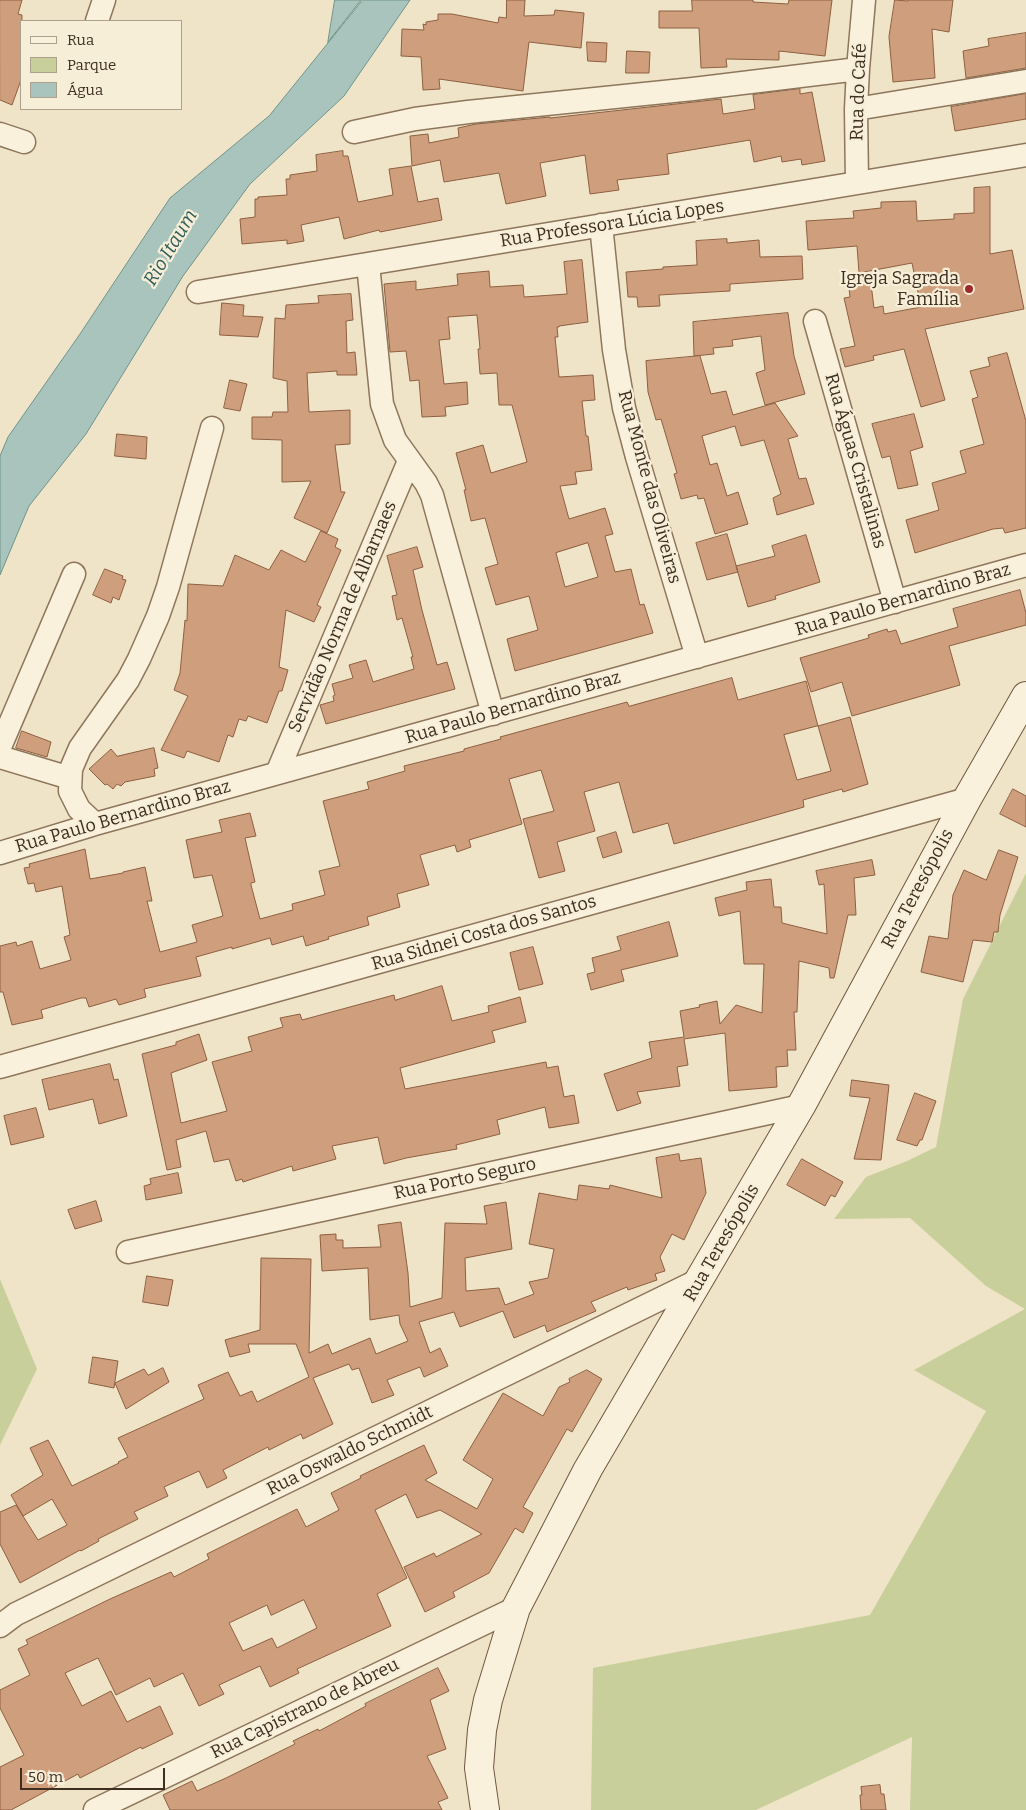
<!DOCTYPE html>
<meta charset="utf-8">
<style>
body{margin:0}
#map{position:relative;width:1026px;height:1810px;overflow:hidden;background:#f0e4c8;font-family:Bitter,serif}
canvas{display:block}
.legend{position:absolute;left:20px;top:20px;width:162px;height:90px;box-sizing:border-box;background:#f7eed8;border:1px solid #ada18e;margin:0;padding:6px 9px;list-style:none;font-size:15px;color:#3d2e20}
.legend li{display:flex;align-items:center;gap:10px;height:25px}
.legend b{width:25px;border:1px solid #ada18e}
.scale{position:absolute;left:20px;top:1768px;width:145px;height:22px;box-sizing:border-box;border:2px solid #3d2e20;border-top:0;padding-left:6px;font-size:15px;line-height:18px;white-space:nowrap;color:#3d2e20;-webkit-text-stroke:4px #f7eed8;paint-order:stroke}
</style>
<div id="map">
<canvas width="1026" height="1810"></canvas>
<ul class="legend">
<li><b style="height:6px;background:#faf1dc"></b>Rua</li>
<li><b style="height:14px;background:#c9cf9b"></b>Parque</li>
<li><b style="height:14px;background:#a9c4bc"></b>Água</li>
</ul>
<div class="scale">50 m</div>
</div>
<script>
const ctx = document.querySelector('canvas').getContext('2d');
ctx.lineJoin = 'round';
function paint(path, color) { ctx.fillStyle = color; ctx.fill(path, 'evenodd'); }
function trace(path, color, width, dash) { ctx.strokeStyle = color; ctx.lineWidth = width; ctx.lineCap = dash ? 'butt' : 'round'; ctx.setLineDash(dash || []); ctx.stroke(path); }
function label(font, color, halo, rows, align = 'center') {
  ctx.font = font + ' Bitter,serif'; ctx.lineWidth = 4.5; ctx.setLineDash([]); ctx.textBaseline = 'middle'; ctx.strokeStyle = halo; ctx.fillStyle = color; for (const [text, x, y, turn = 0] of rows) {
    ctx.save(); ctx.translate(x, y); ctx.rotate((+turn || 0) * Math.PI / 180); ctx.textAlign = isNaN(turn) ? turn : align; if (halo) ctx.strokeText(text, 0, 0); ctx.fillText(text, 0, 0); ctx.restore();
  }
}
paint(new Path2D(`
 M1026,873V1810H910L912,1737L756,1810H591L593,1668L870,1615L986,1411L914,1370L1025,1309L986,1286L910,1218L834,1219L866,1177L907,1161L936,1147L963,999Z
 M0,1279L37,1369L0,1445Z`), '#c9cf9b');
const water = new Path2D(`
 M335,0H361L328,42Z
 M363,0H410L344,96L250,184L183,276L86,434L29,506L0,575V456L8,437L80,334L170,198L269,116Z`);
paint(water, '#a9c4bc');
trace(water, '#6f938a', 1);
const building = new Path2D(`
 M0,0H22L18,14L22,15L21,80L12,105L0,100Z
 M507,0H525L524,16L554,15L555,10L584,13L581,48L529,42L523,91L439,79L440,89L423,90L421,57L401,56L402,29L424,30L423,24L426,25V22L438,20V14H452L498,23L499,17L506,18Z
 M692,0H753V2L788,4L789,0H832L825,56L779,51V60L726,59L727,67L701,68L699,28H659V11H692Z
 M895,0L908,1V0H953L949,32L932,29L935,78L893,82L889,37Z
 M1026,33V68L966,78L963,51L989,46L988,39Z
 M587,42L607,43L606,62L588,61Z
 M627,51L650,52L649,73H626Z
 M800,89V94L812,92L825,161L802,165L801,159L782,162L781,156L754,162L750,140L667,154L669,174L617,180L619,190L590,194L585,155L540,163L546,196L506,204L499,173L444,182L440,160L412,166L410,136L428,134L429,143L459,137L458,128L476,124L550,117V118L721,99L723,114L755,109L753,95Z
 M1026,94V119L955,131L951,107Z
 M343,151V156H348L358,202L393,195L389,169L411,166L418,202L438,198L442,220L380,232L379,230L344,239L339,217L301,225L304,241L287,244V240L242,244L240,219L255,217V199H258V197L287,195L286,179H290V175L317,171L316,155Z
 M990,187V254L1012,250L1024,309L925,329L945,400L921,407L904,349L873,356L874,360L845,367L840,349L855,346L844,298L850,297L848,279L870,276L874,308L883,306L884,314L921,307L912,263L859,273L857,246L808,250L806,221L854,218L853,211L881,208V202L916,201L917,221L954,219V214L974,213V188Z
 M727,239V243L759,240L760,257L802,256L803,279L730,284V291L659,295L660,306L638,307L637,297H628L626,272L663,269V267L697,265L696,241Z
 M582,260L588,322L559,326V327H557L558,337H555L559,377L593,375L595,400L582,401L586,436H588L592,470L575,472L577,484L560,486L569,519L605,508L613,534L605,536L615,572L631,569L640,605L644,604L653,633L515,671L507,639L538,630L529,596L496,605L485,568L498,564L485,518L471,521L464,490H466L456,453L483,445L491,473L527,462L512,405H499L497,373L480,374L478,349H480L477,315L448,317L450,339L439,340L444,384L467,382L468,404L445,407L446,416L422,417L419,380L410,381L406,351L390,352L384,284L416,281V290L458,285L457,274L489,271L490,287L523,285L524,297L567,294L564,262ZM588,543L598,577L565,587L556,553Z
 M351,294L353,320L346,321L347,353L355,352L357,375H337V371L307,373L309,412L350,410V444L335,445L341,492H345L327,533L294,518L311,481L282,482V440L252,439V417H272L273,412H288L287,381L273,378L275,318L285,319L286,305L319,303L318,296Z
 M222,303L244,305L243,316L263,317L258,337L220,335Z
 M788,313L794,356L805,394L765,405L756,373L765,370L761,336L732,340L733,346L713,348L714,354L694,356L693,322Z
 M1007,353L1026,421V528L1005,533L1003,528L993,529L915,553L906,520L939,510L932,483L966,473L960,451L984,444L972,399L978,397L970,371L990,366L988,358Z
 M700,356L711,394L726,391L733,415L775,403L798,436L788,439L799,479L806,478L814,504L777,515L773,498L781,494L764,440L741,446L735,426L702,436L710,465L717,463L727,496L738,492L748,524L715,534L704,498L698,499L697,495L681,499L674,474L677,473L661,419L656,420L648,392L646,361Z
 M230,380L247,384L240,411L224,408Z
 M914,414L923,447L910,451L918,485L898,489L890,456L882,458L872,424Z
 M117,434L147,437L146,459L115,456Z
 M321,531L338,539L335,547L341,550L317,605L321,607L314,622L286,610L279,667L288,670L282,691H279L267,723L248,716L246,721L239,719L233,737L228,735L219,762L187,751L184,758L161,750L188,696L174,690L180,673L185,620L187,621L188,584L223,586L235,555L269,570L281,550L305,562Z
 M727,534L738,572L707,580L696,543Z
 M806,535L820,582L775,596L776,599L748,607L736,566L775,556L772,546Z
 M417,547L423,567L413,570L422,610L437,665L447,662L455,689L326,724L320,705L334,701L333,696L335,695L332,684L353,678L349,665L366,660L373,682L414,669L411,657H413L402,618L397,620L392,596L397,595L387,556Z
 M105,569L123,576L122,579L126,580L119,600L113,597L111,603L93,595Z
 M1020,590L1026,613V625L949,646L960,685L852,716L842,682L811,692L800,658L869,638L868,635L887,629L888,632L896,630L901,644L958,627L953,609Z
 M732,678L738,700L806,681L818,726L850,717L868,784L843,792L842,789L803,800L804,807L674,844L668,823L633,833L619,782L584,792L595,831L557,842L565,871L539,878L523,819L554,811L541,770L509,779L522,824L469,840L471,847L457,852L455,845L420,855L429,885L397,894L400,907L367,917L369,925L328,937L329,939L306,946L303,936L272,945L270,938L232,949V947L196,957L201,976L144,989L146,997L119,1005L116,999L89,1007L86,998H81L41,1010L43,1018L12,1025L3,992H0V946L16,942L17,946L32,941L40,969L71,960L64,937L70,935L62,886L36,892L34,883L28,884L24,868L30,867L29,864L85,849L90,879L123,873V872L145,867L152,901H147L160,952L197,942L192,925L223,916L212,875L194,878L186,840L222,832L219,820L250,813L256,836L245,838L255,882L251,883V885L260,919L293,910L292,904L325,895L319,871L340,866L323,801L369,789L367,782L405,771L404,766L464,751V749L501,739L500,737L627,702L629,706ZM818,726L831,771L797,780L784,735Z
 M22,731L51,742L47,757L16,748Z
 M154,748L158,768L154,769L155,776L125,782L121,786L117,784L113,789L107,784L105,785L89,769L111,749L117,756Z
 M1013,789L1026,796V827L1000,814Z
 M616,832L622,852L603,858L597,838Z
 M999,850L1018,857L1000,915L998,932H994L992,942L973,940L963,982L921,972L929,936L948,939L953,895L964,870L986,880Z
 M872,860L875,875L854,878L856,915H848L834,978H830L829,968L799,961L797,1012H794L796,1050H787L788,1066L776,1067L777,1087L729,1091L725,1033L684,1039L688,1065L677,1067L680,1086L637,1092L641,1103L617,1111L604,1074L652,1058L649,1042L684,1037L680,1011L700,1007L699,1005L717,1001L720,1024L736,1005L762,1013L764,964H744L740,911L719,916L715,898L747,890L746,882L771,879L774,907H781L782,923L827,934L824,884L819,885L816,871Z
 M669,922L678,956L621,970L624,981L591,990L587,974L595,972L592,958L621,950L617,937Z
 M533,947L543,984L519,990L510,953Z
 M442,986L452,1021L489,1012L488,1006L520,997L526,1022L492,1031L495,1042L400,1068L405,1089L546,1062L547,1068L558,1066L564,1097L574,1095L579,1123L549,1128L545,1107L497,1120L500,1134L456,1145L457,1149L406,1158L384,1164L378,1137L332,1146L336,1159L293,1171L292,1166L243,1182L242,1179L236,1181L229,1159L214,1162L206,1131L176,1140L181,1167L167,1170L142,1054L176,1045V1042L199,1034L207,1060L171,1073L181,1123L227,1111L212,1062L252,1051L248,1037L283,1027L280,1018L300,1014L302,1020L394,995L395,1000Z
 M110,1064L114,1080L118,1079L127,1116L99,1124L93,1099L49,1110L42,1080Z
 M852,1080L889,1085L881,1160L854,1159L870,1098L850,1096Z
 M915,1093L936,1101L922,1140H920L917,1146L897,1140Z
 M36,1108L44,1137L11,1145L4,1116Z
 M679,1154L680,1161L701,1158L706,1193L684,1240L672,1234L660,1257L665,1271L655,1274L657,1280L628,1290L627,1287L591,1302L596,1311L547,1332L545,1325L514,1338L503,1311L460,1327L454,1312L419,1322L430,1353L440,1348L448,1366L424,1377L420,1367L387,1380L394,1395L372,1403L359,1368L352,1370L349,1364L313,1378L333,1424L303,1439L301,1434L269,1450L268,1447L223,1470L227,1478L207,1488L199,1471L164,1487L168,1496L134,1512L138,1519L98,1539L99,1541L81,1551L80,1550L20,1583L0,1544V1512L16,1505L38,1540L67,1525L52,1499L23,1516L11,1495L43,1475L30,1448L48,1440L72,1486L119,1463L118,1462L128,1457L118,1438L204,1399L198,1385L228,1372L240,1396L252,1391L257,1402L309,1377L296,1344H248L250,1352L230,1357L225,1340L260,1330L261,1258L311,1259L309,1353L328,1344L332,1354L370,1338L376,1354L408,1341L400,1324L399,1315L370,1320L368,1268L322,1271L320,1235L336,1234V1240H343V1248L381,1247L378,1225L401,1222L408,1273L410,1307L442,1298L445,1223L487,1224L484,1206L506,1202L512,1249L465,1258L466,1291L499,1288L505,1305L534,1294L529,1282L548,1278L554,1249L529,1244L539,1193L577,1200L579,1185L609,1189L610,1185L662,1198L656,1158Z
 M802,1159L843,1182L835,1197L831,1195L825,1206L787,1185Z
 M178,1173L182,1193L146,1200L144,1186L151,1184L150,1179Z
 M96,1201L102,1221L75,1229L68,1210Z
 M147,1276L173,1280L168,1306L143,1302Z
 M93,1357L118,1361L114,1388L89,1383Z
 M163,1368L169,1382L126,1409L115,1383L144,1369L148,1375Z
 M587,1370L602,1379L572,1432L567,1429L523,1507L533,1513L523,1533L515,1528L489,1573L453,1592L455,1597L425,1612L404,1567L434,1553L436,1557L482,1534L440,1510L417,1518L406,1494L375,1510L407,1578L377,1594L391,1626L297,1669L299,1673L270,1687L260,1666L219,1685L224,1694L199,1706L183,1673L154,1687L150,1678L116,1695L98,1658L65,1673L82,1706L111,1691L127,1722L160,1706L173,1734L142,1749L141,1747L80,1778L78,1774L11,1810H0V1767L24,1755L0,1708V1690L30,1675L18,1649L28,1644L26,1640L110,1599L171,1572L174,1577L209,1559L207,1554L297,1509L306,1527L339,1510L331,1493L361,1478L360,1476L424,1445L437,1473L425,1480L477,1509L493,1479L463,1460L503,1393L543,1416L559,1387L570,1382L569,1379ZM304,1600L317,1628L277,1648L272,1638L243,1651L229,1623L267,1605L271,1615Z
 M438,1668L449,1691L430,1700L446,1749L427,1756L448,1798L438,1802L442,1810H170L163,1795L192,1781L197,1791L226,1778L295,1744L293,1741L318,1729L319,1731L366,1706L365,1704Z
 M880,1785L881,1794H884L886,1810H861L860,1795H862L861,1787Z`);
paint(building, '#cf9f7d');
trace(building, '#8d5f41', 1);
const street = new Path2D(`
 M97,21L104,0
 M856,109L1026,81
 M354,132L415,119L468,112L693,89L858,69
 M0,134L24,142
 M857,183L856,109L858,69L864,0
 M601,225L614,350L624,408L637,457L697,657
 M368,264L382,404L395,440L426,483L432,495L493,714
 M198,292L1026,155
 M815,321L895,602
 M0,747L74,574
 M0,757L70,778
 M277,773L409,461
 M95,824L79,809L70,791L71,769L80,748L128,680L139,659L158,616L168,587L212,428
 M0,853L95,824L1026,565
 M0,1067L967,799
 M128,1252L801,1106
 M0,1626L16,1614L701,1279
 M95,1810L516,1608`);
const secondary = new Path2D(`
 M485,1810L479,1768L482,1730L488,1700L516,1608L588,1469L801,1106L967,799L1026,696`);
trace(street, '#8d765c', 25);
trace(secondary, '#6f573f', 30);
trace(street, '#faf1dc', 22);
trace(secondary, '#faf1dc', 28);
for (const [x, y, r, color] of [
 [969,289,5,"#9e2a2b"]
]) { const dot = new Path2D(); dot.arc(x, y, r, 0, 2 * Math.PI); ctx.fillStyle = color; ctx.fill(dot); trace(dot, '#f7eed8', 2); }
label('18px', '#3d2e20', '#f7eed8', [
 ["Rua do Café",859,92,-88],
 ["Rua Professora Lúcia Lopes",612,224,-9],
 ["Rua Águas Cristalinas",855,461,74],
 ["Rua Monte das Oliveiras",649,487,75],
 ["Rua Paulo Bernardino Braz",903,600,-16],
 ["Servidão Norma de Albarnaes",343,617,-67],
 ["Rua Paulo Bernardino Braz",513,708,-16],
 ["Rua Paulo Bernardino Braz",123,817,-16],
 ["Rua Teresópolis",918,889,-62],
 ["Rua Sidnei Costa dos Santos",484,933,-16],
 ["Rua Porto Seguro",465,1179,-12],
 ["Rua Teresópolis",722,1243,-60],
 ["Rua Oswaldo Schmidt",350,1451,-26],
 ["Rua Capistrano de Abreu",305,1709,-26]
]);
label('18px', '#3d2e20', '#f7eed8', [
 ["Igreja Sagrada",959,279],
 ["Família",959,300]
], 'right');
label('italic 19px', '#2f5d5a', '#f7eed8', [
 ["Rio Itaum",171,248,-59]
]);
</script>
